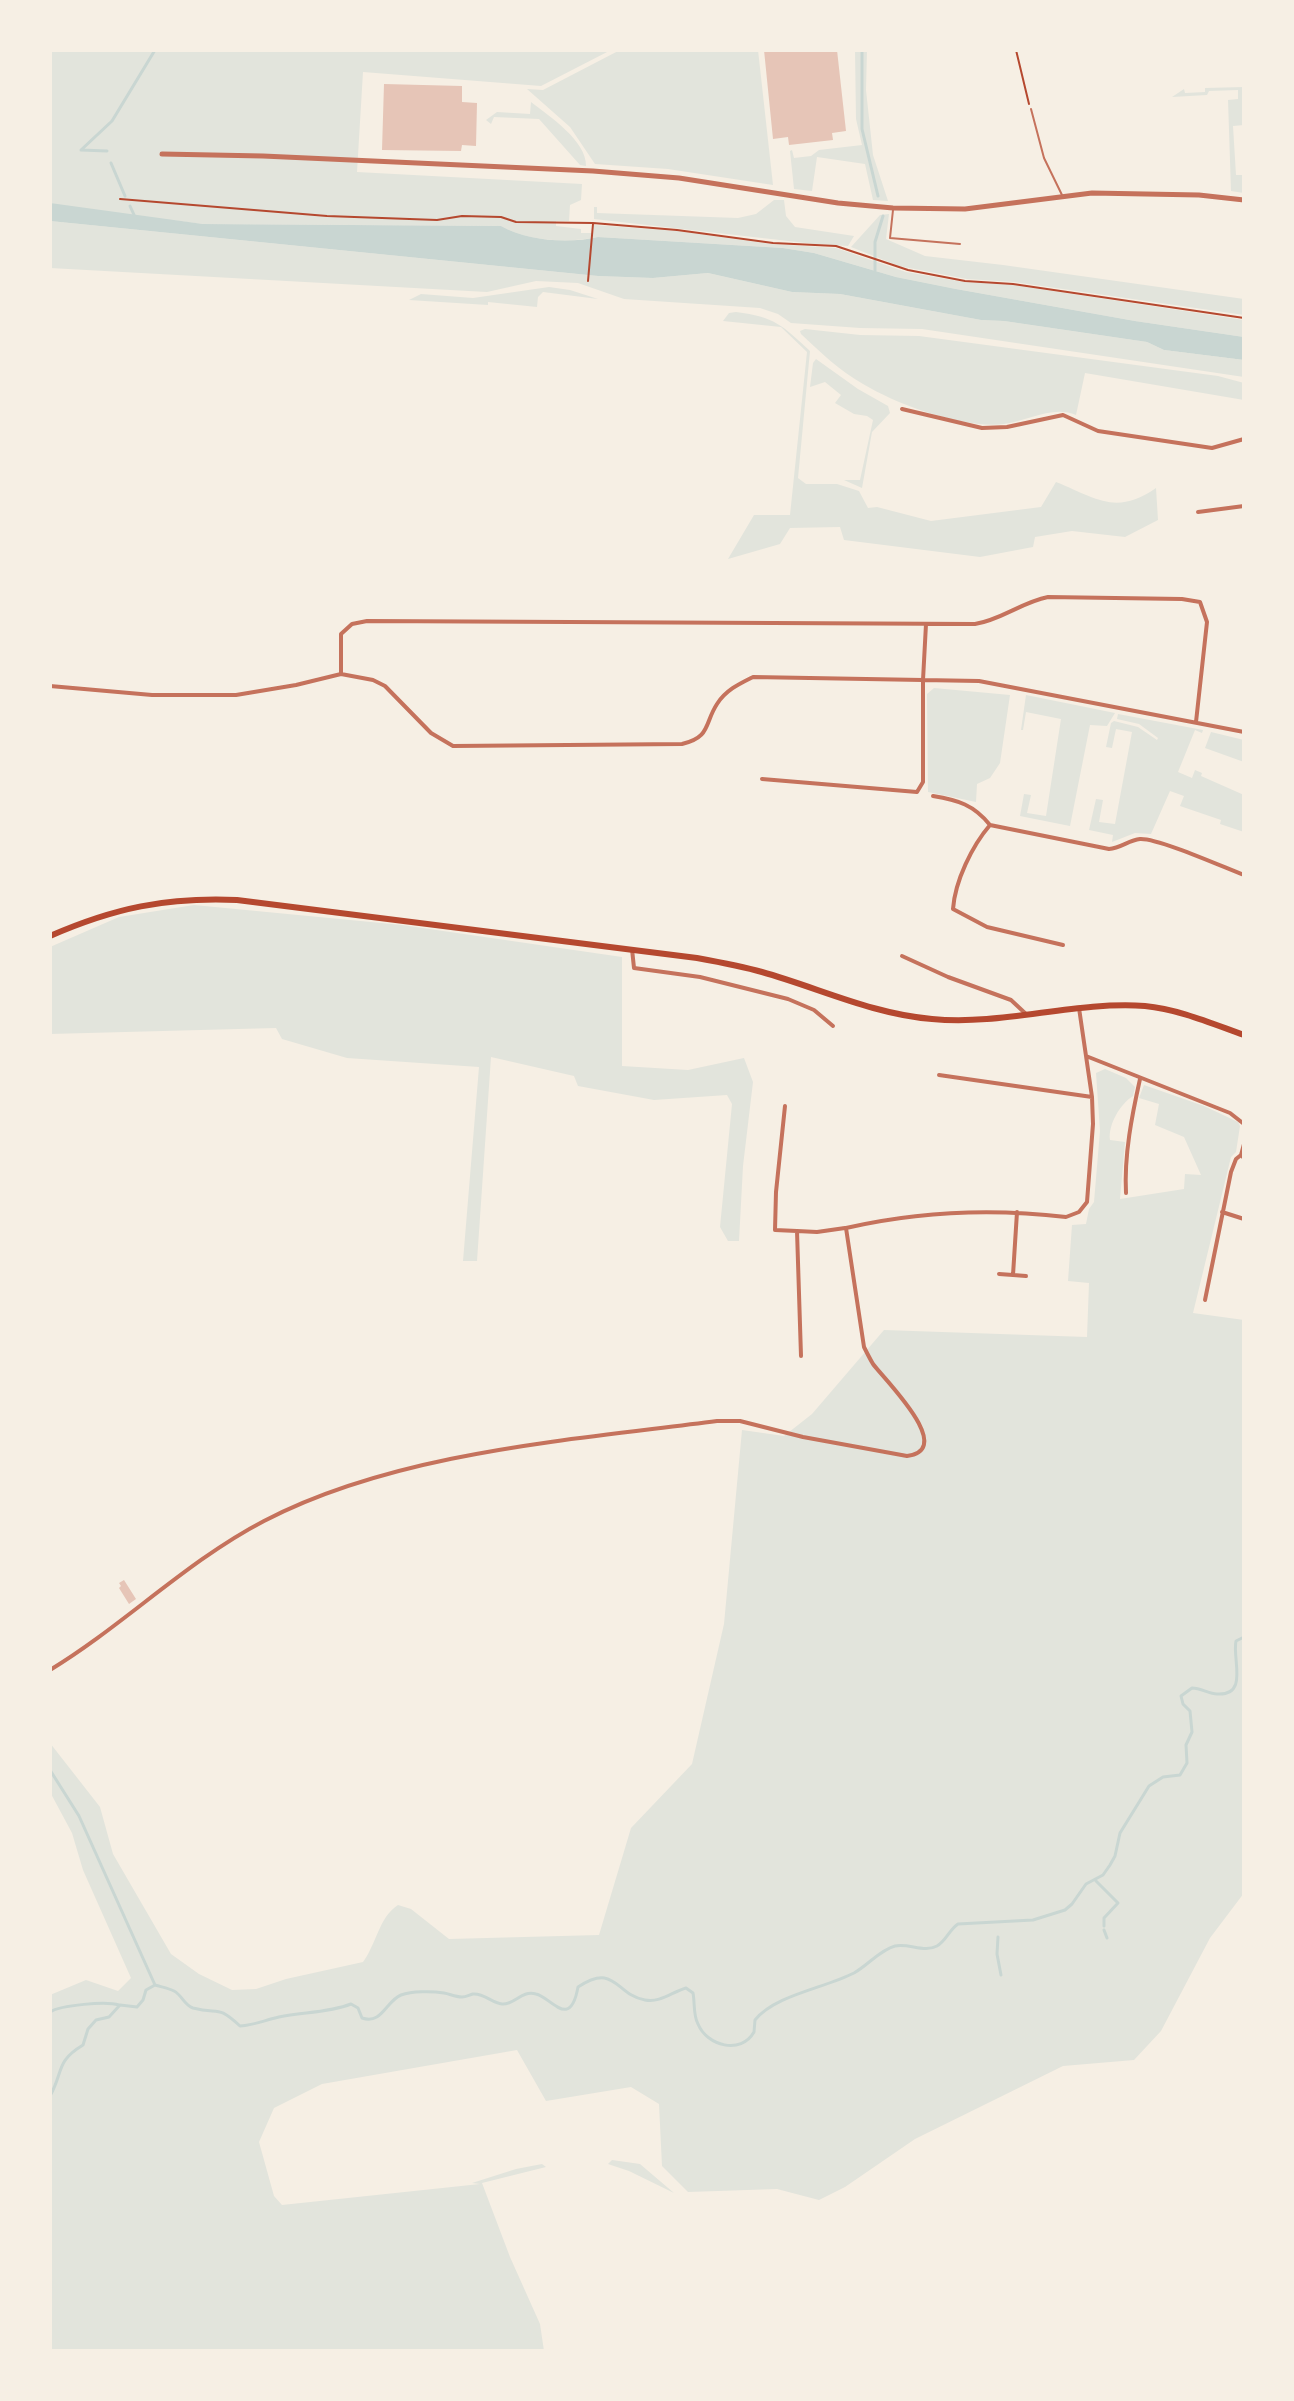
<!DOCTYPE html>
<style>
body{margin:0}
#map{position:relative;width:1294px;height:2401px;overflow:hidden;background:#f6efe4;font-family:"Fira Sans",sans-serif}
canvas{display:block}
.frame{position:absolute;inset:0;border:52px solid #f6efe4;pointer-events:none}
</style>
<div id="map">
<canvas width="1294" height="2401"></canvas>
<div class="frame"></div>
</div>
<script>
const ctx = document.querySelector('canvas').getContext('2d');
ctx.lineJoin = 'round';
function paint(path, color) { ctx.fillStyle = color; ctx.fill(path, 'evenodd'); }
function trace(path, color, width, dash) { ctx.strokeStyle = color; ctx.lineWidth = width; ctx.lineCap = dash ? 'butt' : 'round'; ctx.setLineDash(dash || []); ctx.stroke(path); }
paint(new Path2D(`
 M50,50H611L541,86L363,72L357,172L582,184L581,200L570,205L569,221H556V226L581,229V233H593L594,225L677,231L771,244L836,248L906,272L964,282L1013,285L1244,320V337L1135,321L956,289L896,277L814,253L783,248L598,237C568,243 529,242 501,226L203,224L66,208L50,203Z
 M620,50H758L773,185L668,169L595,164L570,127L527,89L543,90Z
 M855,50H867L866,90L873,155L888,201L873,200L865,164L817,157L812,191L794,189L790,151L792,150L794,158L811,156L819,150L862,145L856,119Z
 M1244,87V125L1233,126L1236,175H1242L1244,193L1231,191L1228,100L1238,99V90L1209,91L1207,95L1172,97L1184,89L1185,93L1205,92V88Z
 M531,102C549,116 587,141 586,166L580,165L539,119L494,117L491,124L486,120L497,112L530,114Z
 M774,200H784L786,216L795,227L854,236L848,246L815,244L594,219V207H597V213L738,218L756,214Z
 M889,214L886,239L925,256L1003,265L1244,299V315L1014,282L967,279L899,266L851,247L880,215Z
 M50,221L598,276L653,278L708,273L792,292L840,294L981,320L1004,321L1147,342L1164,350L1244,360V377L922,329L860,328L791,323L778,314L760,308L624,299L578,283L536,281L487,292L50,268Z
 M549,287L570,290L598,299L543,292L538,297L537,307L488,302V305L409,300L421,294L473,298Z
 M736,312C775,317 782,325 810,351L798,478L806,484H837L859,491L868,508L877,507L931,521L1041,507L1056,482C1096,498 1116,516 1156,488L1158,520L1125,537L1072,531L1035,537L1033,547L980,557L844,540L840,527L790,528L780,544L728,559L754,515H790L807,352L781,327L723,321L729,313Z
 M805,329L860,335L919,336L1218,376L1244,383V400L1085,373L1076,415C1053,405 1028,421 1004,424C964,429 898,405 863,384C840,371 820,352 801,334L800,331Z
 M816,359L858,389L888,406L890,413L872,432L862,488L844,480H860L873,420L867,416L854,414L835,403L841,395L825,382L810,387L813,363Z
 M934,688L1010,695L1000,763L990,778L977,784L976,802L928,792L927,694Z
 M1026,695L1115,713L1107,726L1090,725L1070,826L1020,816L1024,794L1031,795L1027,813L1046,816L1061,719L1026,712L1023,730H1021Z
 M1118,714L1203,730L1202,733L1195,730L1178,772L1192,778L1195,770L1202,773L1201,776L1244,795V832L1220,824L1221,820L1180,806L1184,796L1170,791L1151,834L1135,833L1112,842L1113,835L1089,830L1096,799L1103,800L1099,822L1115,824L1132,732L1116,729L1112,748L1106,747L1111,723L1114,721L1138,727L1157,740L1158,738L1139,724L1117,719Z
 M1211,732L1244,740V762L1205,748Z
 M194,905L402,925L622,957V1066L688,1070L744,1058L753,1082L743,1166L739,1241H728L720,1227L732,1104L727,1095L654,1100L578,1086L574,1076L491,1057L477,1261H463L479,1067L347,1058L282,1039L276,1028L50,1034V947L119,917Z
 M1105,1069L1126,1078L1135,1087L1133,1096C1120,1104 1108,1125 1110,1140L1125,1142L1120,1199L1184,1189L1185,1174L1201,1175L1184,1137L1155,1125L1159,1104L1139,1098L1144,1085L1204,1106L1238,1122L1240,1126L1236,1152L1231,1157L1193,1313L1244,1320V1893L1210,1938L1161,2031L1134,2060L1063,2066L915,2139L845,2187L819,2200L777,2189L688,2192L662,2166L659,2104L631,2087L546,2101L517,2050L322,2084L274,2108L259,2142L274,2196L282,2205L480,2184L472,2183L516,2169L542,2164L546,2167L482,2183L510,2257L540,2324L544,2351H50V1995L86,1980L118,1991L131,1978L83,1870L72,1833L50,1792V1743L100,1807L113,1854L171,1954L199,1974L232,1990L256,1989L286,1979L363,1962C376,1945 379,1917 398,1905L411,1909L449,1939L599,1935L631,1828L692,1764L724,1624L742,1430L784,1436L812,1414L884,1330L1087,1337L1089,1283L1068,1281L1072,1225L1086,1224L1089,1209L1094,1202L1100,1131L1096,1073Z
 M612,2160L640,2164L674,2193L629,2171L608,2164Z`), '#e2e4dc');
paint(new Path2D(`
 M50,203L203,224L501,226C528,241 568,244 598,237L783,248L814,253L896,277L956,289L1135,321L1244,337V360L1164,350L1147,342L1004,321L981,320L840,294L792,292L708,273L653,278L598,276L50,221Z`), '#c9d6d2');
trace(new Path2D(`
 M862,50V129L878,196
 M107,151L81,150L112,121L155,50
 M111,163L125,196
 M130,206L135,217
 M875,271V242L883,216
 M50,1770L79,1816L155,1985
 M1096,1881L1118,1903L1104,1918V1926
 M1104,1930L1107,1938
 M998,1937L997,1954L1001,1975
 M50,2012C61,2005 106,2001 119,2005
 M50,2096C64,2071 55,2062 83,2045L88,2029L96,2020L109,2017L120,2005L137,2007L143,2000L146,1990L155,1985C161,1987 168,1988 174,1991C182,1995 184,2005 193,2008C220,2015 216,2004 240,2026C255,2025 265,2020 279,2017C303,2012 328,2013 351,2004L358,2008L362,2018C382,2025 386,2001 401,1995C412,1991 432,1991 444,1993C450,1994 455,1997 462,1997C466,1997 469,1995 473,1994C484,1993 492,2003 502,2004C515,2005 521,1990 536,1994C551,1997 570,2031 578,1987C616,1962 615,1995 645,2000C660,2003 672,1992 686,1988L693,1993C695,2003 693,2015 698,2024C707,2046 741,2055 754,2032L755,2020C775,1995 825,1988 854,1973C868,1965 880,1950 895,1946C909,1943 924,1953 937,1946C946,1941 949,1930 958,1924L1033,1920L1065,1910L1072,1904L1086,1884L1103,1875L1110,1865L1115,1856L1120,1833L1149,1786L1163,1777L1180,1775L1187,1763L1186,1745L1192,1732L1190,1711L1183,1704L1181,1696L1192,1688C1201,1688 1209,1694 1217,1694C1249,1696 1232,1659 1236,1641L1244,1637`), '#c9d6d2', 3);
paint(new Path2D(`
 M764,50H837L846,131L832,133L833,140L789,145L788,137L773,139Z
 M384,84L462,86V102L477,103L476,146L462,145L461,151L382,150Z
 M124,1580L136,1599L129,1604L119,1588L121,1586L119,1583Z`), '#e6c5b7');
trace(new Path2D(`
 M1016,50L1029,104
 M120,199L327,216L437,220L462,216L501,217L516,222L593,223L677,230L773,243L836,246L908,270L965,281L1013,284L1244,318
 M588,281L593,224`), '#b5482f', 2);
trace(new Path2D(`
 M1031,109L1044,158L1062,195
 M893,210L890,238L960,244`), '#c5725c', 2);
trace(new Path2D(`
 M902,409L982,428L1007,427L1063,415L1098,431L1212,448L1244,439
 M1198,512L1244,506
 M341,674V634L352,624L367,621L975,624C1001,620 1022,602 1048,597L1182,599L1200,602L1207,622L1196,722
 M50,686L152,695H236L296,685L341,674L373,680L385,686L431,733L453,746L682,744C711,737 704,724 717,704C726,690 739,684 753,677L979,681L1244,732
 M762,779L917,792L923,782V680L926,624
 M933,796C958,800 974,805 990,825
 M1063,945L987,927L953,909C955,881 972,846 990,825L1109,849C1121,848 1129,840 1140,839C1158,838 1223,867 1244,875
 M632,949L634,968L700,977L788,999L814,1010L833,1026
 M902,956L948,977L1011,1000L1026,1014
 M1086,1056L1230,1113L1244,1124
 M939,1075L1092,1097
 M785,1106L776,1192L775,1230L797,1231
 M1244,1144L1241,1155L1244,1158
 M1126,1193C1124,1155 1132,1115 1140,1079
 M1017,1212L1013,1275L1026,1276
 M1222,1212L1244,1219
 M999,1274L1013,1275
 M1205,1300L1231,1172L1236,1159L1241,1155
 M801,1356L797,1231L817,1232L845,1228
 M50,1670C124,1625 187,1561 264,1521C396,1452 571,1440 717,1421H740L803,1437L907,1456C957,1450 884,1379 873,1364C870,1359 867,1353 864,1347L846,1228C920,1211 990,1208 1066,1217L1079,1212L1087,1202L1093,1124L1092,1097L1079,1008`), '#c5725c', 4);
trace(new Path2D(`
 M162,154L263,156L593,171L679,178L838,203L893,208L965,209L1092,193L1199,195L1244,200`), '#c5725c', 5);
trace(new Path2D(`
 M50,936C114,908 166,897 237,900L697,958C719,962 741,966 762,972C819,988 872,1014 932,1019C1003,1026 1073,1001 1145,1006C1178,1009 1213,1024 1244,1035`), '#b5482f', 6);
</script>
